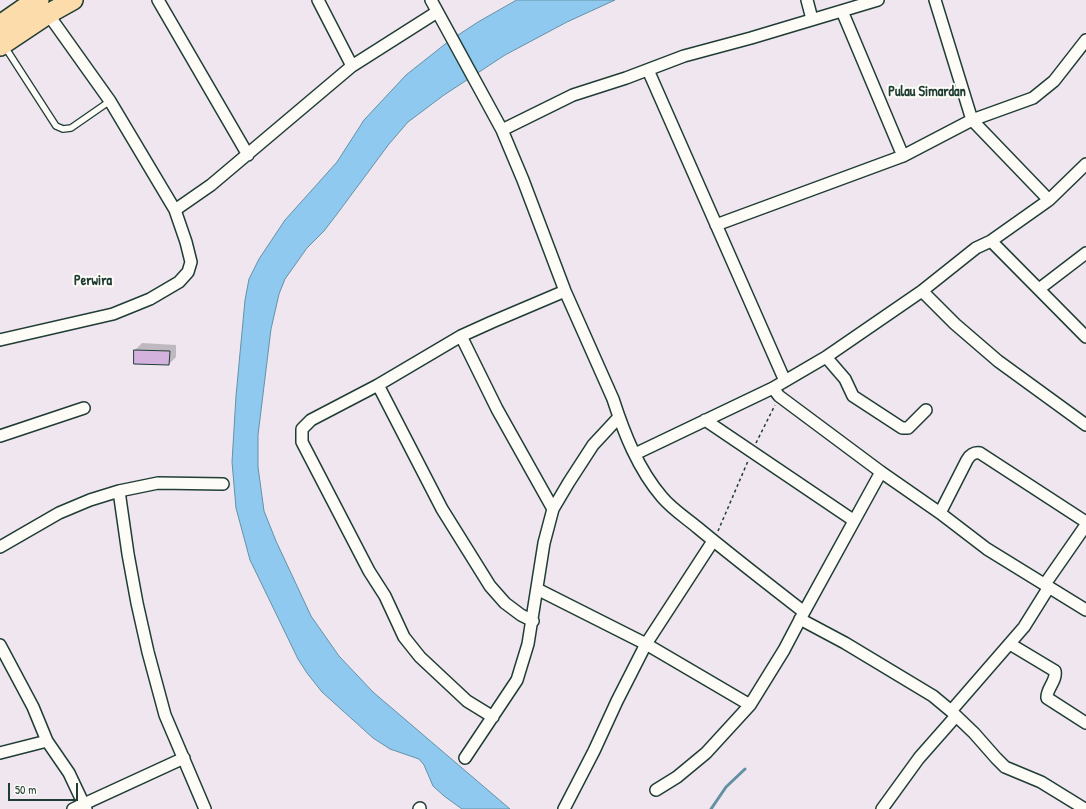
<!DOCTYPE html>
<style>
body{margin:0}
#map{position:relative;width:1086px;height:809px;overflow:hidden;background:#f0e6f0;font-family:"Patrick Hand",sans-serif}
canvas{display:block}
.scale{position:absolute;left:8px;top:783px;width:70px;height:18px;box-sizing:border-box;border:2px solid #1f3d34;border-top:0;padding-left:5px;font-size:12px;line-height:14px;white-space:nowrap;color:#1f3d34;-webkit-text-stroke:3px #fdfcf7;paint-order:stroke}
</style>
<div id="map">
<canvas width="1086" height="809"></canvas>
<div class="scale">50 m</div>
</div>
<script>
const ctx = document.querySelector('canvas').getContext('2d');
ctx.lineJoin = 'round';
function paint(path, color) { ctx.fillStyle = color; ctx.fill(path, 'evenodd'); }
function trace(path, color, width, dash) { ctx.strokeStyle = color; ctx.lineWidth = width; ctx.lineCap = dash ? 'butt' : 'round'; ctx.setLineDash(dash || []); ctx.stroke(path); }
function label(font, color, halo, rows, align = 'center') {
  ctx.font = font + ' "Patrick Hand",sans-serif'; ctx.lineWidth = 4; ctx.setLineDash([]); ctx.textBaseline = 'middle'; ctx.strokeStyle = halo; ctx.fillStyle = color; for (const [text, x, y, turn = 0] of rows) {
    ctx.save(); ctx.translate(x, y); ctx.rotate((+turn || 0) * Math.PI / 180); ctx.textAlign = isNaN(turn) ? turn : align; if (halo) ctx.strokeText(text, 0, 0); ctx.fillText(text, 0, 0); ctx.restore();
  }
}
const water = new Path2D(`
 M517,0H615L567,22L505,55L444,95L408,122L389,144L337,214L324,231L307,248L285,279L279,294L271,329L258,435V467L264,511L276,541L311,616L339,656L373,692L510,809H462L444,796L433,786L424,765L419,759L390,749L373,738L322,692L307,673L298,659L250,560L236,508L232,462L236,396L245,300L249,279L259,259L285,220L337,162L364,120L406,75L449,41L478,22Z`);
paint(water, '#90c9ef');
trace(water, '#6391a4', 1);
paint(new Path2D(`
 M142,343L176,345V357L169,364L135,363V350Z`), '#0003');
trace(new Path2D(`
 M711,809L726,787L745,769`), '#6391a4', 3);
const building = new Path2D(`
 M134,350L170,351L169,365L134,364Z`);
paint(building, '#d3b2de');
trace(building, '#1f3d34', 1);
const lane = new Path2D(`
 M5,47L56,126L63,129L71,128L110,101`);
const street = new Path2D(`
 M158,0L248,155
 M318,0L352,66
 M431,0L502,130L523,180L565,291L613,399C624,433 638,469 662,497C672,509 686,518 698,528C733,557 768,584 804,612
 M807,0L812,19
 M935,0L972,120L1049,200
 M842,11L903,156
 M48,14L110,101L175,210
 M648,70L785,381
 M502,130L573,95L626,78L684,56L751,38L878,0
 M716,225L903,156L972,120L1033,98L1054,81L1086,40
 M991,241L1086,337
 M1039,289L1086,253
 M922,291L955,324L998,361L1086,425
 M461,336L497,409L553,509
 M0,340L113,314L150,299L179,282L188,272L191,262L186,242L175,210L211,185L352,66L437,12
 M826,357L845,379L853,396L902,428H908L926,410
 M378,385L442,509L490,586L505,603L521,615L533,621
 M773,388L779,396L881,472L940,513L987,549L1086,610
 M705,420L853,520
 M0,436L84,408
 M635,454L773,388L826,357L922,291L976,248L991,241L1049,200L1086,164
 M119,491L128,554L137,603L148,652L165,715L205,809
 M940,513L967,460C970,455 973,452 980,453L1086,522
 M0,547L59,513L90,500L119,491L158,483L223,484
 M1045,584L1086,525
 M537,589L646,644L750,705
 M800,619L845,643L933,696L951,711L974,733L996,758L1005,767L1041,782L1085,809
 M1010,644L1055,671C1057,681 1046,689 1047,698L1086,723
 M0,645L33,707L47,741L69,773L86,809
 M951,711L1024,627L1049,587
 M493,717L467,701L420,657L404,637L385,596L369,571L302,442V429L311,420L378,385L461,336L492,322L565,291
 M0,753L47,741
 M465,758L517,680L528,644L544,543L553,509L569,482L593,445L619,417
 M656,790L677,777L706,753L750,705L784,650L804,612L881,472
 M73,809L184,758
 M419,809L420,808
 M564,809L594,751L617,701L646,644L713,541
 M882,809L919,758L956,716`);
const highway = new Path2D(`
 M0,25L23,9L39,0
 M0,46L48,14L73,0`);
trace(lane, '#1f3d34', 8);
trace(street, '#1f3d34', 14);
trace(highway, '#1f3d34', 22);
trace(new Path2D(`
 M756,443L775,405
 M718,531L748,461`), '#1f3d34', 1.5, [3, 3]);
trace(lane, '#fdfcf7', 5.5);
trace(street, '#fdfcf7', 11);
trace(highway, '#fddcac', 19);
label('bold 14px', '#1f3d34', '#fdfcf7', [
 ["Pulau Simardan",927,92],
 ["Perwira",93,281]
]);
</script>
